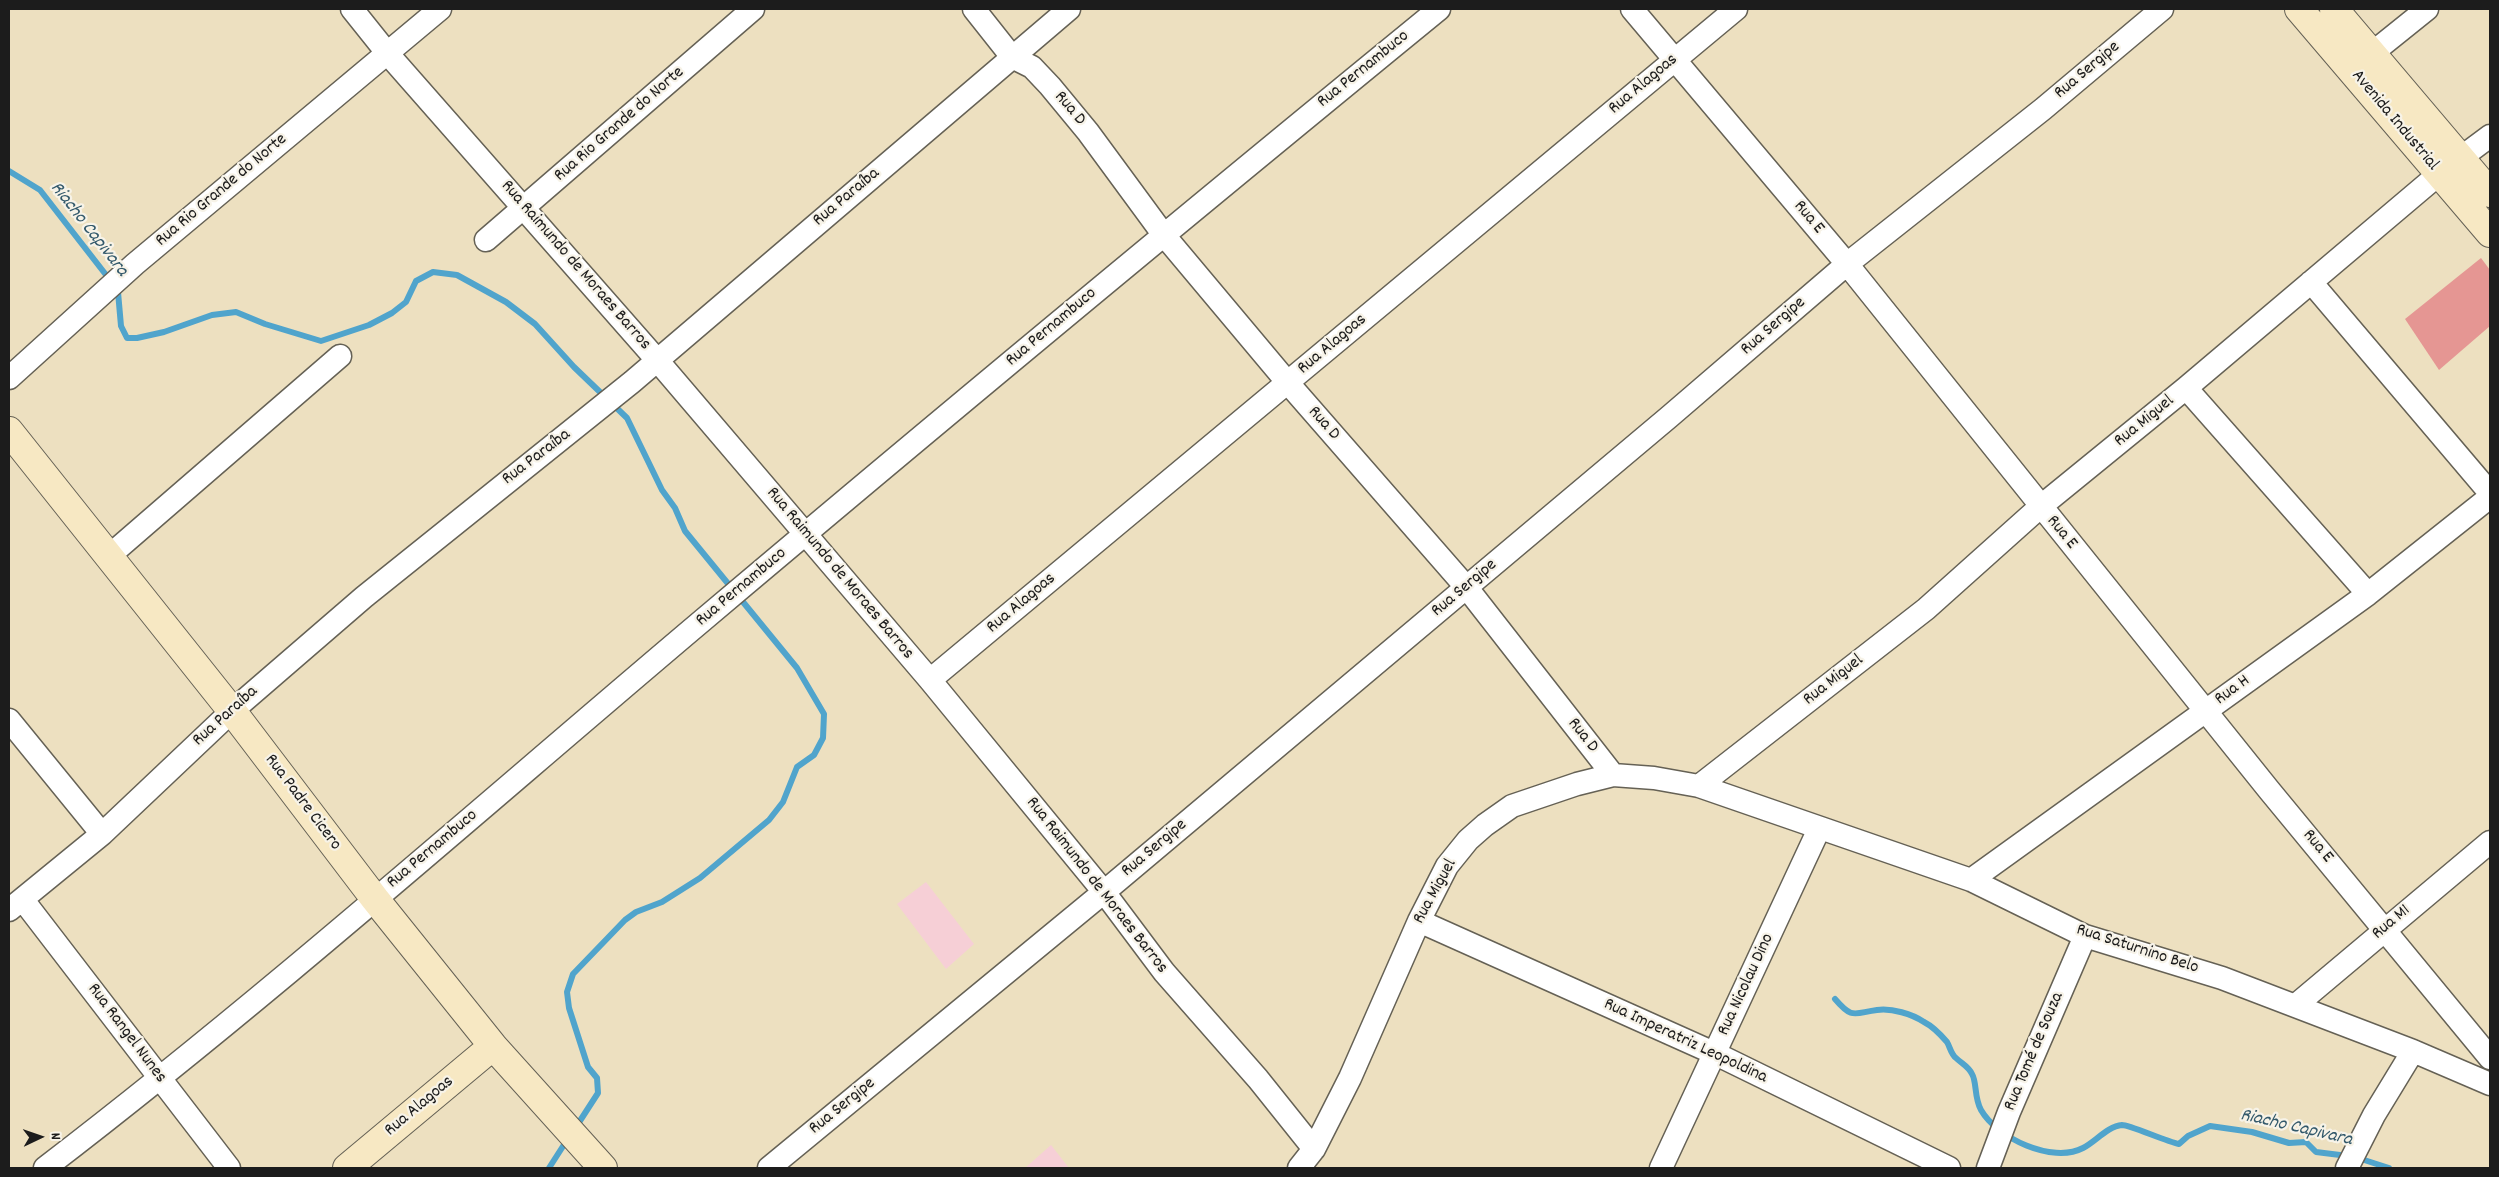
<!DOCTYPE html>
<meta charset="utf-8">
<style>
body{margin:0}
#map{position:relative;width:2499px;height:1177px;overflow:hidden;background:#ede0c0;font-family:Dekko,sans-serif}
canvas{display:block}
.frame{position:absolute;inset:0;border:10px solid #1c1c1c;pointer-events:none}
.north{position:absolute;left:15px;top:1112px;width:50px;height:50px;-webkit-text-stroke:4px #f7f3e8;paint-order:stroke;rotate:87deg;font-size:14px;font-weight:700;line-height:20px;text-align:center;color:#1c1c1c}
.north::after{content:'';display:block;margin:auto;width:18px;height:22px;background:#1c1c1c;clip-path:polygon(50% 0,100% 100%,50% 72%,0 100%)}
</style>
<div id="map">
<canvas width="2499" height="1177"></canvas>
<div class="frame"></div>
<div class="north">N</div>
</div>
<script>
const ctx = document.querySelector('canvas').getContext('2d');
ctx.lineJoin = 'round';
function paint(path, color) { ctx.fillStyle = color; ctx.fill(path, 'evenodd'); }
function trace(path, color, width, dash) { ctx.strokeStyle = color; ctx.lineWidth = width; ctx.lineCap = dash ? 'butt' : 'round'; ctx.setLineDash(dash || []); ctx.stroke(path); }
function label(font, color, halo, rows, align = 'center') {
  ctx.font = font + ' Dekko,sans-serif'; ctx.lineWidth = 4.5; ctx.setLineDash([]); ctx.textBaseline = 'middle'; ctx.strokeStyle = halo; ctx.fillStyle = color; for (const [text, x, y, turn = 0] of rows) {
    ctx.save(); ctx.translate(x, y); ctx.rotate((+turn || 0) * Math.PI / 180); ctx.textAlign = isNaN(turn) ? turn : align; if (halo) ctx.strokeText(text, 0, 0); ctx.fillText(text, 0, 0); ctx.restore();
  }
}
paint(new Path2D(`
 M926,882L974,944L946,969L897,904Z
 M1051,1145L1069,1168H1025Z`), '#f6cfd6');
trace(new Path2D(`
 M9,171L40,190L110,280
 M116,289L118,292L121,326L127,338H137L164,332L212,315L236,312L265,324L321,341L369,325L392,313L406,302L416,281L433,272L457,275L506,302L535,324L574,367L627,418L662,490L675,508L685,531L797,668L824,714L823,738L814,755L797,767L783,802L769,820L700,878L662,902L636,912L625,920L573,974L567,992L569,1008L588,1067L597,1078L598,1093L576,1127
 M1835,999C1853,1020 1854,1013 1877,1010C1892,1008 1912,1014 1924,1022C1932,1026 1941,1035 1947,1042C1950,1047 1951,1054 1956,1058C1962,1064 1968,1066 1972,1074C1977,1082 1974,1098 1981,1110C1997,1138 2052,1164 2083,1148C2095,1142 2108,1126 2122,1125C2130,1125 2165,1141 2179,1144L2188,1136L2210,1126L2252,1132L2289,1143L2306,1142L2316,1152L2348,1156
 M2358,1158L2389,1168
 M549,1168L567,1140`), '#50a4cc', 6);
paint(new Path2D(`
 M2481,258L2490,270V326L2439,370L2405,319Z`), '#e59693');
const street = new Path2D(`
 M352,9L388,54L657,360L930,680L1104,892L1164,972L1258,1079L1314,1149
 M974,9L1012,57L1032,67L1050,86L1088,132L1163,234L1288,383L1467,588L1613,775
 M1632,9L1847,264L2269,790L2490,1058
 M2371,54L2427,9
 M486,240L753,9
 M2311,282L2490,493
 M9,378L135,264L440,9
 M2186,388L2368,594
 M109,556L340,356
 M930,680L1736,9
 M9,720L102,834
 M1699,786L1926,609L2040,507L2186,388L2439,174L2490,136
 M1971,880L2368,594L2490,497
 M23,900L229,1168
 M9,910L102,834L232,711L364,597L632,382L1069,9
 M1419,921L1716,1054L1949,1168
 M2296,1005L2490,842
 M45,1168C272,994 485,804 703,620C947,414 1192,211 1439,9
 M769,1168L1104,892L1669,417L1847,264L2043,109L2162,9
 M1299,1168L1314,1149L1350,1078L1419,921L1447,866L1468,840L1485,825L1512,806L1577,784L1613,775L1654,778L1699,786L1971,880L2085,936L2222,978L2413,1051L2490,1084
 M1661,1168L1819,829
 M1988,1168L2009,1112L2085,936
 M2347,1168L2374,1115L2413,1051`);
const secondary = new Path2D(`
 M2299,9L2490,233
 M2334,9L2490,193
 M9,431L232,711L375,899L493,1046L603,1168
 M347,1168L493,1046`);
trace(street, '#656155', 25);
trace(secondary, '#656155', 30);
trace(street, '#fff', 22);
trace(secondary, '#f7e8c3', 28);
label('18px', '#1c1c1c', '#f7f3e8', [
 ["Rua Pernambuco",1364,70,-39],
 ["Rua Sergipe",2088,71,-40],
 ["Rua Alagoas",1644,85,-40],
 ["Rua D",1069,109,50],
 ["Avenida Industrial",2394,121,50],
 ["Rua Rio Grande do Norte",620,125,-41],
 ["Rua Rio Grande do Norte",222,191,-40],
 ["Rua Paraíba",847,198,-40],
 ["Rua E",1808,218,50],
 ["Rua Raimundo de Moraes Barros",575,266,49],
 ["Rua Sergipe",1774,327,-41],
 ["Rua Pernambuco",1052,328,-40],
 ["Rua Alagoas",1333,345,-40],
 ["Rua Miguel",2145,422,-39],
 ["Rua D",1323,424,49],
 ["Rua Paraíba",537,458,-37],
 ["Rua E",2061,533,51],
 ["Rua Raimundo de Moraes Barros",839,574,50],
 ["Rua Pernambuco",742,588,-40],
 ["Rua Sergipe",1465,589,-40],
 ["Rua Alagoas",1022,604,-40],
 ["Rua Miguel",1834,681,-38],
 ["Rua H",2233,691,-36],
 ["Rua Paraíba",226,717,-42],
 ["Rua D",1582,736,52],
 ["Rua Padre Cicero",302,803,53],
 ["Rua E",2317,847,50],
 ["Rua Sergipe",1155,849,-40],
 ["Rua Pernambuco",433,850,-40],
 ["Rua Raimundo de Moraes Barros",1096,886,52],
 ["Rua Miguel",1436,892,-61],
 ["Rua M1",2392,923,-40],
 ["Rua Saturnino Belo",2137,950,18],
 ["Rua Nicolau Dino",1747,985,-65],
 ["Rua Rangel Nunes",126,1034,53],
 ["Rua Imperatriz Leopoldina",1685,1042,25],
 ["Rua Tomé de Souza",2035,1052,-67],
 ["Rua Alagoas",420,1107,-40],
 ["Rua Sergipe",843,1107,-39]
]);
label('italic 19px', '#33596b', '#f7f3e8', [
 ["Riacho Capivara",88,230,52],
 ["Riacho Capivara",2296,1129,13]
]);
</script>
